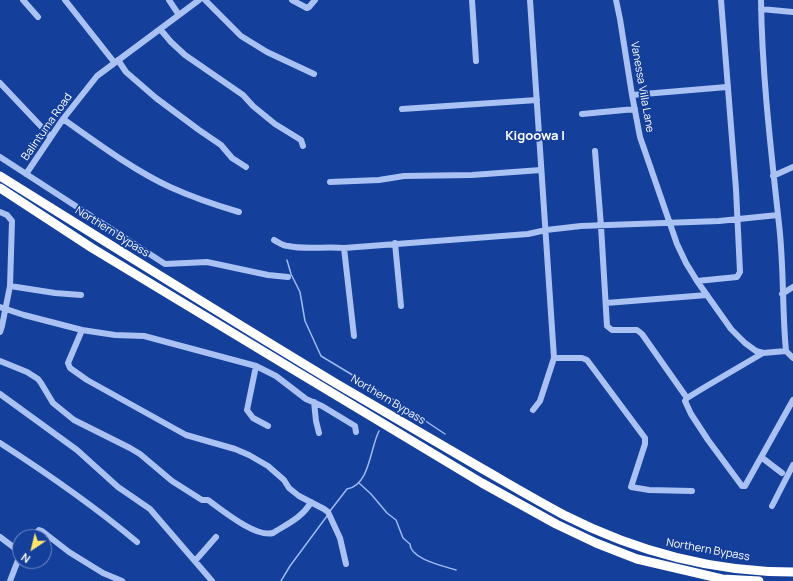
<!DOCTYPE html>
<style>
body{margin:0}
#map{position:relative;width:793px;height:581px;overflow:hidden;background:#143f9b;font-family:Manrope,sans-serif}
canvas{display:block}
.north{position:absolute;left:12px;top:529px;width:40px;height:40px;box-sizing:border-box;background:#143f9b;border:1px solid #728cc3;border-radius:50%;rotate:215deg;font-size:11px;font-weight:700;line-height:16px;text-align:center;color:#fff}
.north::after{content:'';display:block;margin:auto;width:14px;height:18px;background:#ffe66b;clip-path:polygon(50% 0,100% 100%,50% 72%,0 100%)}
</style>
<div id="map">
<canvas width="793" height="581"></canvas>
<div class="north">N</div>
</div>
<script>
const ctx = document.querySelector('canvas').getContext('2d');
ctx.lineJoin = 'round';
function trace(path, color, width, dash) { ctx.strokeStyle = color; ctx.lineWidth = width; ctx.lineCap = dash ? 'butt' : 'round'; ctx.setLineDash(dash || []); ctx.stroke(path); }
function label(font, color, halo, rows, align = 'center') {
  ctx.font = font + ' Manrope,sans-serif'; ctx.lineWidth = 3.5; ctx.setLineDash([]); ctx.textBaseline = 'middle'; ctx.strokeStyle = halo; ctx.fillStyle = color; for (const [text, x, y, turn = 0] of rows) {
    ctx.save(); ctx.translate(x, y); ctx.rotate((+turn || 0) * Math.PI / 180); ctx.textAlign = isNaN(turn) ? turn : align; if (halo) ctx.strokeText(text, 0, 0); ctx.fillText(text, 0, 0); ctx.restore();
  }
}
trace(new Path2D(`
 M287,260L291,274L300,292L305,321L321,356L394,400L445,434
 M359,483L371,494L387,513L396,520L403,538L410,544C410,559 444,566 456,570
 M330,511L347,489C370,485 370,448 379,431
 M281,581L290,566L327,516`), '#9bbaf6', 1.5);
trace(new Path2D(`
 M23,0L38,17
 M65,0L114,62
 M169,0L179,15
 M205,0L241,36L267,52L314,74
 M292,0L307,8L309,7L315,0
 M472,0L476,61
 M530,0L554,358H582L587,360L645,438V444L631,487L649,490L692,491
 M616,0L620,19L632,95L640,137L677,244L686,263L697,281L731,329L745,343L756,351L763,353L786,351L793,358
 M761,0C762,75 771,150 779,224C784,266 782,309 786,351
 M761,9L793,12
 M160,29L171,42L185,55L243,95L253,106L275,124L301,140L303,146
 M118,60L126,72L156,98L199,130L221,145L232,158L246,167
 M0,83L51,137
 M632,95L727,87
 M402,109L537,100
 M582,114L635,109
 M63,119C96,142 133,170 170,187C192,197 215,205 239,212
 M595,151L601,226L607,326L612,330H637L642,334L687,398
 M0,157L165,264L207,262L268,275L288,277
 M26,174L63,119L97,76L199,0
 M773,176L793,167
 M330,182L379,180L404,176L472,175L541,170
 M0,212L7,215L12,221L10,286L2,326L0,332
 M274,240C278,242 283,246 288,246C306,250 326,246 344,248L528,234L546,230L581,226L719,221L778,215
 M395,243L401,306
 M344,248L354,336
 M697,281L737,277L740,272L736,189L721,0
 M10,286L55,293L81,295
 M782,294L793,287
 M606,303L707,295
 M0,307L24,315L82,330L115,335L144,336L256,366L247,410L253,418L268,426
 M82,330L68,363L70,368L87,380L186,435L235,449L249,455L268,466L284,480L289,488L299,496L324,509L328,512L340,538L346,564
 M763,353L705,387L687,398L685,401L691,414L708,440L742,486H745L793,400
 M0,361L27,372L38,379L41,383L53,403L74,420L130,448L140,454L172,481L202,500H208C222,510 256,538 273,533C287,524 303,517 311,502
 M256,366L276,376L306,399L322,406L355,426L356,432
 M0,394L77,450L118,487L150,509L212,581
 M314,402L316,421L319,433
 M533,410L540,401L554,358
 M0,443C48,474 94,506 137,542
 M761,457L782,473
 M772,506L793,465
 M0,537L20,552
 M33,537L39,530L42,531L69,552L103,573L122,581
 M195,561L216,537
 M10,581L20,555`), '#a9c1f3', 6);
trace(new Path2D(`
 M0,176C112,246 224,316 337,384C385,412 433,440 481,468C509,484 536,500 564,515C635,551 713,572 793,572
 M0,188L92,248L289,367L482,483L556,524L596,543L637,559L722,579L759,581`), '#fff', 9);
label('11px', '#fff', '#143f9b', [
 ["Vanessa Villa Lane",642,87,80],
 ["Balintuma Road",47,127,-55],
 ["Northern Bypass",112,232,32],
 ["Northern Bypass",388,400,31],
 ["Northern Bypass",708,550,10]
]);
label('bold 13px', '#fff', '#143f9b', [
 ["Kigoowa I",535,136]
]);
</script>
